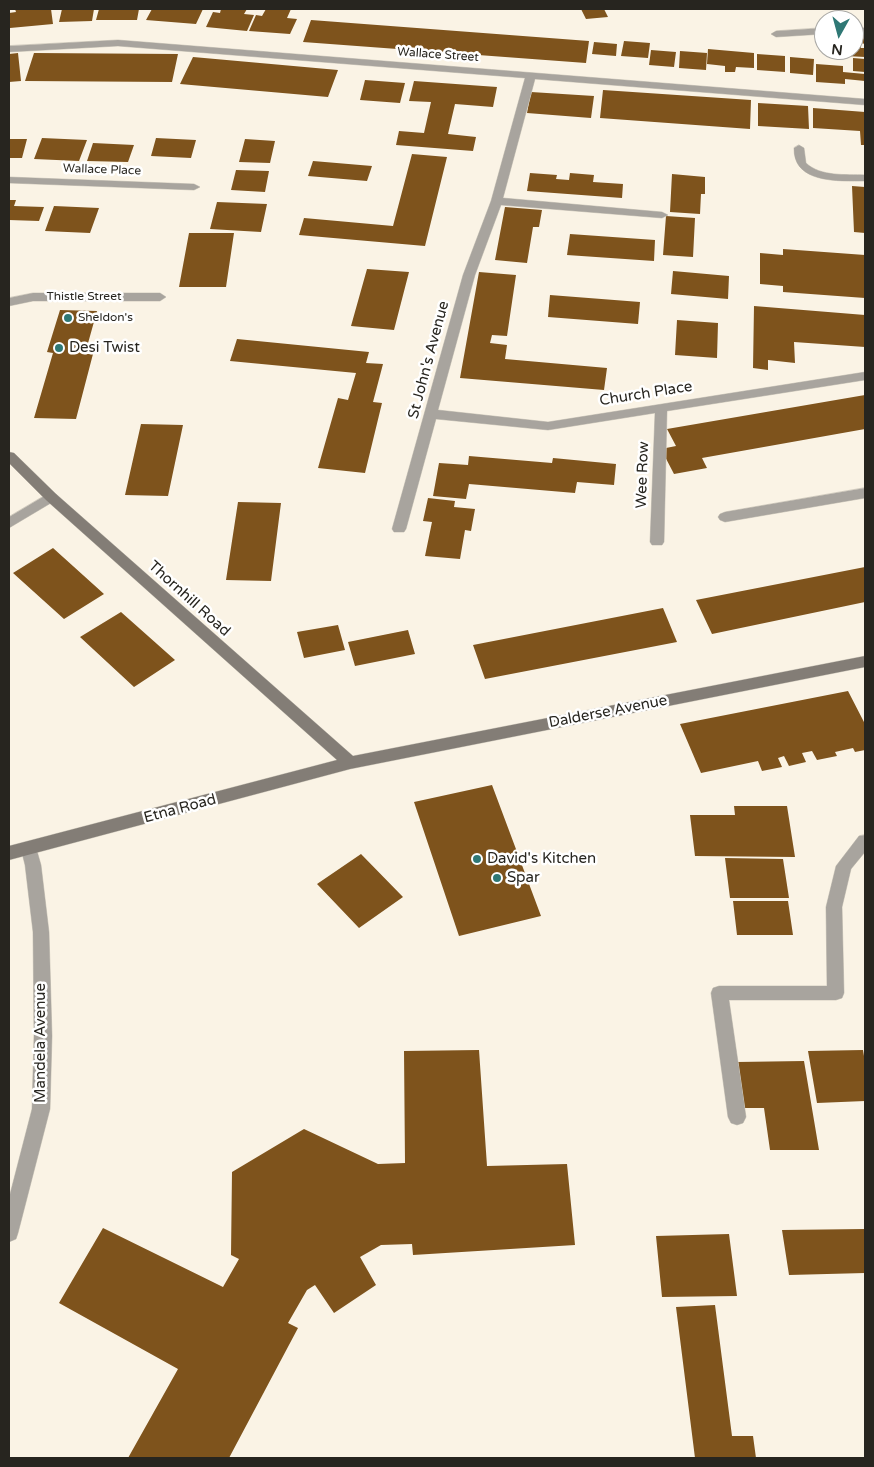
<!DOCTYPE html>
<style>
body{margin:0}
#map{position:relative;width:874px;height:1467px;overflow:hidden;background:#faf3e5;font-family:"Varela Round",sans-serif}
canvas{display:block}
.frame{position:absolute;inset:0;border:10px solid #27251f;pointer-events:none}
.north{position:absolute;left:814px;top:10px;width:50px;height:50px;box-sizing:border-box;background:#fff;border:1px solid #a9a8a5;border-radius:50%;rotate:187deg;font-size:14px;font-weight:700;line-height:20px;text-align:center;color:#27251f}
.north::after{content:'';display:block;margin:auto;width:18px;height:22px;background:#2f7875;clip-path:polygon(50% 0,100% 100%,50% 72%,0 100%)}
</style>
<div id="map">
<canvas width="874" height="1467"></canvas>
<div class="frame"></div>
<div class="north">N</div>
</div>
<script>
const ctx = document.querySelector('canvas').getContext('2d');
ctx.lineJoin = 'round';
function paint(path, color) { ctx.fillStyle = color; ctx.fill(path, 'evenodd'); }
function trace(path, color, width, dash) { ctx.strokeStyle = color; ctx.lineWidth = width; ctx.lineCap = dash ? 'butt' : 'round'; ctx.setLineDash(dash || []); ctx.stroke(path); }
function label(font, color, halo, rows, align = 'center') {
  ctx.font = font + ' "Varela Round",sans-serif'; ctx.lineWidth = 5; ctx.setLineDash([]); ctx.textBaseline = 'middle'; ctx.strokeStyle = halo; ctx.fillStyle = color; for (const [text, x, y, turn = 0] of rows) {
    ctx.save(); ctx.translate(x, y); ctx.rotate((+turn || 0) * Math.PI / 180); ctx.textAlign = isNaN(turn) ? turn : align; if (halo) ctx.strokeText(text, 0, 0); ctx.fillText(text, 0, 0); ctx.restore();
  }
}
paint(new Path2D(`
 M15,9H51L53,24L10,28L9,13L16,12Z
 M62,9H94L92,21L59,22Z
 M99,9H139L137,20H96Z
 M152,9H203L196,24L146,20Z
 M221,9H247L244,14L254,15L247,31L206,27L213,12L220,13Z
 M266,9H291L287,18L297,19L290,34L249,31L256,15L262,16Z
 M581,9H604L608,17L586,19Z
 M311,20L589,41L586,63L303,42Z
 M854,31L865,32V44L861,43V48H865V57L846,56V50H854Z
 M624,41L650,43L648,58L621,56Z
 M594,42L617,44L616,56L592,54Z
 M708,49L754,53V68L736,67L735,72H725V66L707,64Z
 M651,50L676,52L674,67L649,65Z
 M680,51L707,53L706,70L679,68Z
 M18,53L21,81L9,82V54Z
 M34,53L178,54L172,82L25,81Z
 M757,54L785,56V72L757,70Z
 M193,57L338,70L328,97L180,84Z
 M790,57L814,59L813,75L790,73Z
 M853,58L865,59V72L853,71Z
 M816,64L843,66V72L865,74V81L845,79V84L816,82Z
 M365,80L405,83L400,103L360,100Z
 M414,81L497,87L493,107L455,104L448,134L476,137L473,151L396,145L399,131L424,133L431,102L409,101Z
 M603,90L751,100L750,129L600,118Z
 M531,92L594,96L591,118L527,113Z
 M758,103L808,106L809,129L758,126Z
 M813,108L865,112V145H861L860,131L813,128Z
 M42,138L87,140L79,161L34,159Z
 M156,138L196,140L191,158L151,156Z
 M9,139H27L22,158H9Z
 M245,139L275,141L270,163L239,162Z
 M93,143L134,145L128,162L87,161Z
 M412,154L447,157L425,246L299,235L304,218L393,226Z
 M313,161L372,166L367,181L308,176Z
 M236,170L269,171L265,192L231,190Z
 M530,173L557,175L556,179L569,180L570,173L594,175L593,182L623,184L622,198L527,191Z
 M672,174L705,177V194H701L700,214L670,212Z
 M852,186L865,187V233L854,232Z
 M9,200H16L14,206L44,207L39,221L9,220Z
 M217,202L267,204L261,232L210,229Z
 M54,206L99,208L90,233L45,231Z
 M505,207L542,210L539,227H533L527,263L495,260Z
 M666,216L695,218L693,257L663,255Z
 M189,233H234L226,287H179Z
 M570,234L655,240L654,261L567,255Z
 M783,249L865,255V298L783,292V286L760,284V253L783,255Z
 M367,269L409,272L394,330L351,326Z
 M673,271L729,276L728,299L671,294Z
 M479,272L516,275L507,336L492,335L490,343L507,345L505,359L607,368L604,390L460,378Z
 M550,295L640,302L638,324L548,317Z
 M754,306L865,315V347L794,342L795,363L768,360V370L753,368Z
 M60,310L97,311L85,354H93L76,419L34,418L53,353L47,352Z
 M677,320L718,323L717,358L675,355Z
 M237,339L369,352L366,363L383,364L373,402L382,403L365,473L318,468L338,398L348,400L356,373L230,361Z
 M865,395V429L702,458L707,468L674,474L661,449L676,446L667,429Z
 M141,424L183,425L168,496L125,495Z
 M469,456L552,463L553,458L616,464L614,485L577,482L575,493L469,484L466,499L433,496L439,463L468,465Z
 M428,498L455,501L454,507L475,509L471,531L465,530L460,559L425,556L432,522L423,521Z
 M238,502L281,503L271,581L226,580Z
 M53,548L104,594L64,619L13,573Z
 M865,567V602L712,634L696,600Z
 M663,608L677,642L485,679L473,645Z
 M121,612L175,660L134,687L80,637Z
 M338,625L345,650L304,658L297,632Z
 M408,630L415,654L355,666L348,642Z
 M848,691L865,724V750L855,752L853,748L835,752L837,756L817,760L812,751L802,753L806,762L789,766L784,756L778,758L782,767L762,771L758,761L701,773L680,724Z
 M492,785L541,916L459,936L414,802Z
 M734,806H787L795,857L695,856L690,815H735Z
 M361,854L403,897L359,928L317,884Z
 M725,858L783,859L789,898H730Z
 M733,901H788L793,935H737Z
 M479,1050L487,1166L567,1164L575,1245L413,1255L412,1244L381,1245L360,1257L376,1285L334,1313L315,1285L307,1290L288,1323L298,1328L229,1458H128L178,1369L59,1303L103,1228L223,1287L239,1259L231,1255L232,1172L304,1129L378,1164L405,1163L404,1051Z
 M863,1050L865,1062V1101L817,1103L808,1051Z
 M804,1061L819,1150H770L764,1108H744L737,1062Z
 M865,1229V1273L789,1275L782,1230Z
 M729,1234L737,1296L662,1297L656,1236Z
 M715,1305L732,1436H753L756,1458H695L676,1307Z`), '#7e531c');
const lane = new Path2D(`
 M854,27L865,28V34L854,33Z
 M824,28V34L776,37L771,34L776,31Z
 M799,145L804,148L806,163C821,177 846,174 865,175V181C839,181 793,184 794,148Z`);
const street = new Path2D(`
 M118,40L865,99V105L535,79L503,198L662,212L668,215L662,218L501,205L475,275L438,410L548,422L865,372V380L667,411L664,542L662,545H652L650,542L655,413L548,430L436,419L406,529L404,532H394L392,529L463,275L491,201L525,78L118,46L9,52V46Z
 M9,177L194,184L200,187L194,190L9,183Z
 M33,293H160L166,297L160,301H33L9,306V298Z
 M865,488V498L725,522L720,520L718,517L720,514L725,512Z
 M51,492L56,494L58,497L56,500L9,528V517Z
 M865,835V852L851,869L842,907L844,993L842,998L836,1000H729L746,1117L743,1123L737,1125L731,1123L728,1117L711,993L713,988L719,986H827L826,907L836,866L859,836Z
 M29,842L35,844L41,865L49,932L52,1036L50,1109L18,1233L16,1239L9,1242V1198L32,1109L34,1036L33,932L25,865L21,849L23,844Z`);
const secondary = new Path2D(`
 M9,452L14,453L56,494L353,756L865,656V667L350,769L9,860V846L337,760L46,500L9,463Z`);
trace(lane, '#d4cec1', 1);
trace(street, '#d4cec1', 1);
trace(secondary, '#d4cec1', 1);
paint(lane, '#a8a49e');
paint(street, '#a8a49e');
paint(secondary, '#837d76');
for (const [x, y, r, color] of [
 [68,318,5,"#2f7875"],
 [59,348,5,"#2f7875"],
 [477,859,5,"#2f7875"],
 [497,878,5,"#2f7875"]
]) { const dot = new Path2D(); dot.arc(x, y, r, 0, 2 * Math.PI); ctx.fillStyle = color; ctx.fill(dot); trace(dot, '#fff', 2); }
label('12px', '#27251f', '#fff', [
 ["Wallace Street",438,55,4],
 ["Wallace Place",102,170,2],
 ["Thistle Street",84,297]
]);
label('12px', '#27251f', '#fff', [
 ["Sheldon's",78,318]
], 'left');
label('15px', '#27251f', '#fff', [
 ["Desi Twist",69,348],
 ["David's Kitchen",487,859],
 ["Spar",507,878]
], 'left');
label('15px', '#27251f', '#fff', [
 ["St John's Avenue",429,360,-75],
 ["Church Place",646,394,-9],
 ["Wee Row",643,475,-88],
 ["Thornhill Road",189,599,42],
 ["Dalderse Avenue",608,712,-11],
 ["Etna Road",180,809,-15],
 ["Mandela Avenue",41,1043,-90]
]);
</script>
